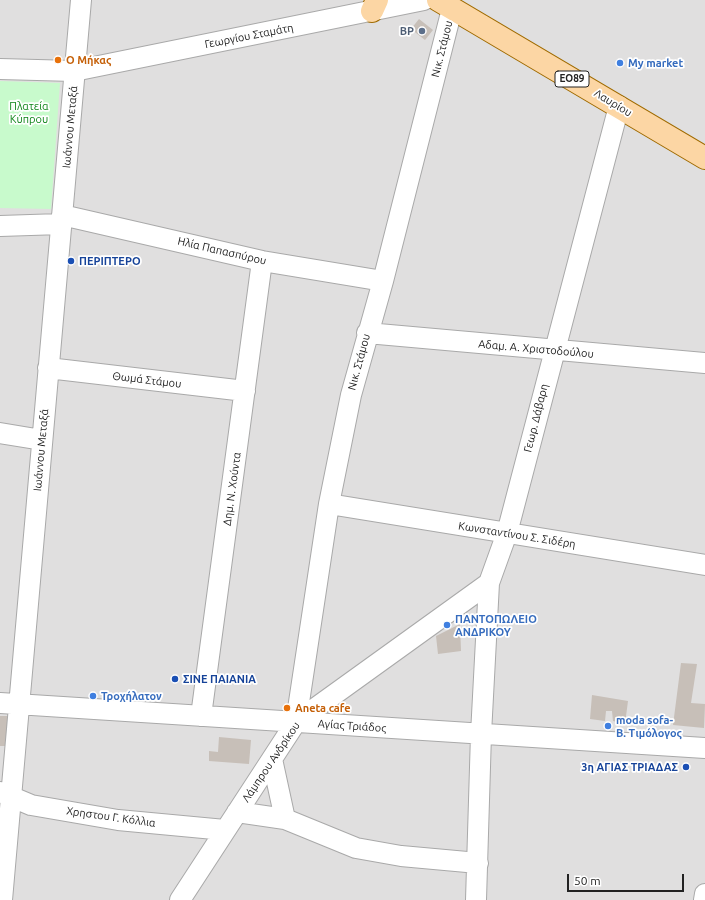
<!DOCTYPE html>
<meta charset="utf-8">
<style>
body{margin:0}
#map{position:relative;width:705px;height:900px;overflow:hidden;background:#f2efe9;font-family:Ubuntu,sans-serif}
canvas{display:block}
.scale{position:absolute;left:567px;top:874px;width:117px;height:18px;box-sizing:border-box;border:2px solid #222;border-top:0;padding-left:5px;font-size:12px;line-height:14px;white-space:nowrap;color:#222;-webkit-text-stroke:3px #fff;paint-order:stroke}
</style>
<div id="map">
<canvas width="705" height="900"></canvas>
<div class="scale">50 m</div>
</div>
<script>
const ctx = document.querySelector('canvas').getContext('2d');
ctx.lineJoin = 'round';
function paint(path, color) { ctx.fillStyle = color; ctx.fill(path, 'evenodd'); }
function trace(path, color, width, dash) { ctx.strokeStyle = color; ctx.lineWidth = width; ctx.lineCap = dash ? 'butt' : 'round'; ctx.setLineDash(dash || []); ctx.stroke(path); }
function label(font, color, halo, rows, align = 'center') {
  ctx.font = font + ' Ubuntu,sans-serif'; ctx.lineWidth = 3.5; ctx.setLineDash([]); ctx.textBaseline = 'middle'; ctx.strokeStyle = halo; ctx.fillStyle = color; for (const [text, x, y, turn = 0] of rows) {
    ctx.save(); ctx.translate(x, y); ctx.rotate((+turn || 0) * Math.PI / 180); ctx.textAlign = isNaN(turn) ? turn : align; if (halo) ctx.strokeText(text, 0, 0); ctx.fillText(text, 0, 0); ctx.restore();
  }
}
paint(new Path2D(`
 M0,0H705V900H0Z`), '#e0dfdf');
paint(new Path2D(`
 M0,81L60,83L51,209L0,208Z`), '#c8facc');
paint(new Path2D(`
 M419,19L433,30L425,40L411,29Z
 M460,624L461,651L438,654L436,636Z
 M681,663L697,664L691,703L705,704L704,728L673,725Z
 M592,695L628,701L625,724L613,721L612,711H606L605,721L590,719Z
 M0,716H10L7,746H0Z
 M219,737L251,740L249,764L209,761V751L218,752Z`), '#c7bfb8');
const minor = new Path2D(`
 M0,69L74,71L424,0
 M62,215L262,261L383,281
 M0,226L61,224
 M367,333L705,363
 M48,368L245,391
 M0,433L42,440
 M329,504L705,565
 M0,703L705,748
 M201,716L262,261
 M296,722L329,504L351,395L383,281L452,9
 M272,759L285,819
 M0,792L31,805L118,820L225,830
 M237,812L285,819L356,848L401,856L478,863
 M2,900L81,0
 M180,900L296,722L489,583
 M476,900L481,734L489,583L507,533L619,106
 M704,900L705,894`);
const major = new Path2D(`
 M438,0L705,158
 M372,11L377,0`);
trace(minor, '#a9a9a9', 22);
trace(major, '#a06b00', 24);
trace(minor, '#fff', 20);
trace(major, '#fcd6a4', 22);
for (const [x, y, r, color] of [
 [422,31,4,"#5c6f8a"],
 [58,60,4,"#e8710a"],
 [620,63,4,"#3f7fe0"],
 [71,261,4,"#1a4fb4"],
 [447,625,4,"#3f7fe0"],
 [175,679,4,"#1a4fb4"],
 [93,696,4,"#3f7fe0"],
 [287,708,4,"#e8710a"],
 [608,726,4,"#3f7fe0"],
 [686,767,4,"#1a4fb4"]
]) { const dot = new Path2D(); dot.arc(x, y, r, 0, 2 * Math.PI); ctx.fillStyle = color; ctx.fill(dot); trace(dot, '#fff', 1.5); }
for (const [x, y, w] of [
 [572,79,34]
]) { const box = new Path2D(); box.roundRect(x - w / 2, y - 8, w, 16, 3); ctx.fillStyle = '#fff'; ctx.fill(box); trace(box, '#222', 1); }
label('bold 10px', '#222', null, [
 ["ΕΟ89",572,79]
]);
label('bold 11px', '#4e5e75', '#fff', [
 ["BP",414,31]
], 'right');
label('11px', '#222', '#fff', [
 ["Γεωργίου Σταμάτη",249,36,-11],
 ["Νικ. Στάμου",442,49,-76],
 ["Λαυρίου",613,103,31],
 ["Ιωάννου Μεταξά",70,127,-85],
 ["Ηλία Παπασπύρου",222,251,13],
 ["Αδαμ. Α. Χριστοδούλου",536,349,5],
 ["Νικ. Στάμου",359,362,-75],
 ["Θωμά Στάμου",147,380,7],
 ["Γεωρ. Δάβαρη",536,418,-76],
 ["Ιωάννου Μεταξά",41,450,-85],
 ["Δημ. Ν. Χούντα",232,489,-82],
 ["Κωνσταντίνου Σ. Σιδέρη",517,535,9],
 ["Αγίας Τριάδος",352,726,4],
 ["Λάμπρου Ανδρίκου",271,762,-56],
 ["Χρηστου Γ. Κόλλια",111,817,8]
]);
label('bold 11px', '#c56008', '#fff', [
 ["Ο Μήκας",66,60],
 ["Aneta cafe",295,708]
], 'left');
label('bold 11px', '#366cbe', '#fff', [
 ["My market",628,63],
 ["ΠΑΝΤΟΠΩΛΕΙΟ",455,619],
 ["ΑΝΔΡΙΚΟΥ",455,632],
 ["Τροχήλατον",101,696],
 ["moda sofa-",616,720],
 ["Β. Τιμόλογος",616,733]
], 'left');
label('11px', '#0c8416', '#fff', [
 ["Πλατεία",29,106],
 ["Κύπρου",29,119]
]);
label('bold 11px', '#164399', '#fff', [
 ["ΠΕΡΙΠΤΕΡΟ",79,261],
 ["ΣΙΝΕ ΠΑΙΑΝΙΑ",183,679],
 ["3η ΑΓΙΑΣ ΤΡΙΑΔΑΣ",678,767,"right"]
], 'left');
</script>
